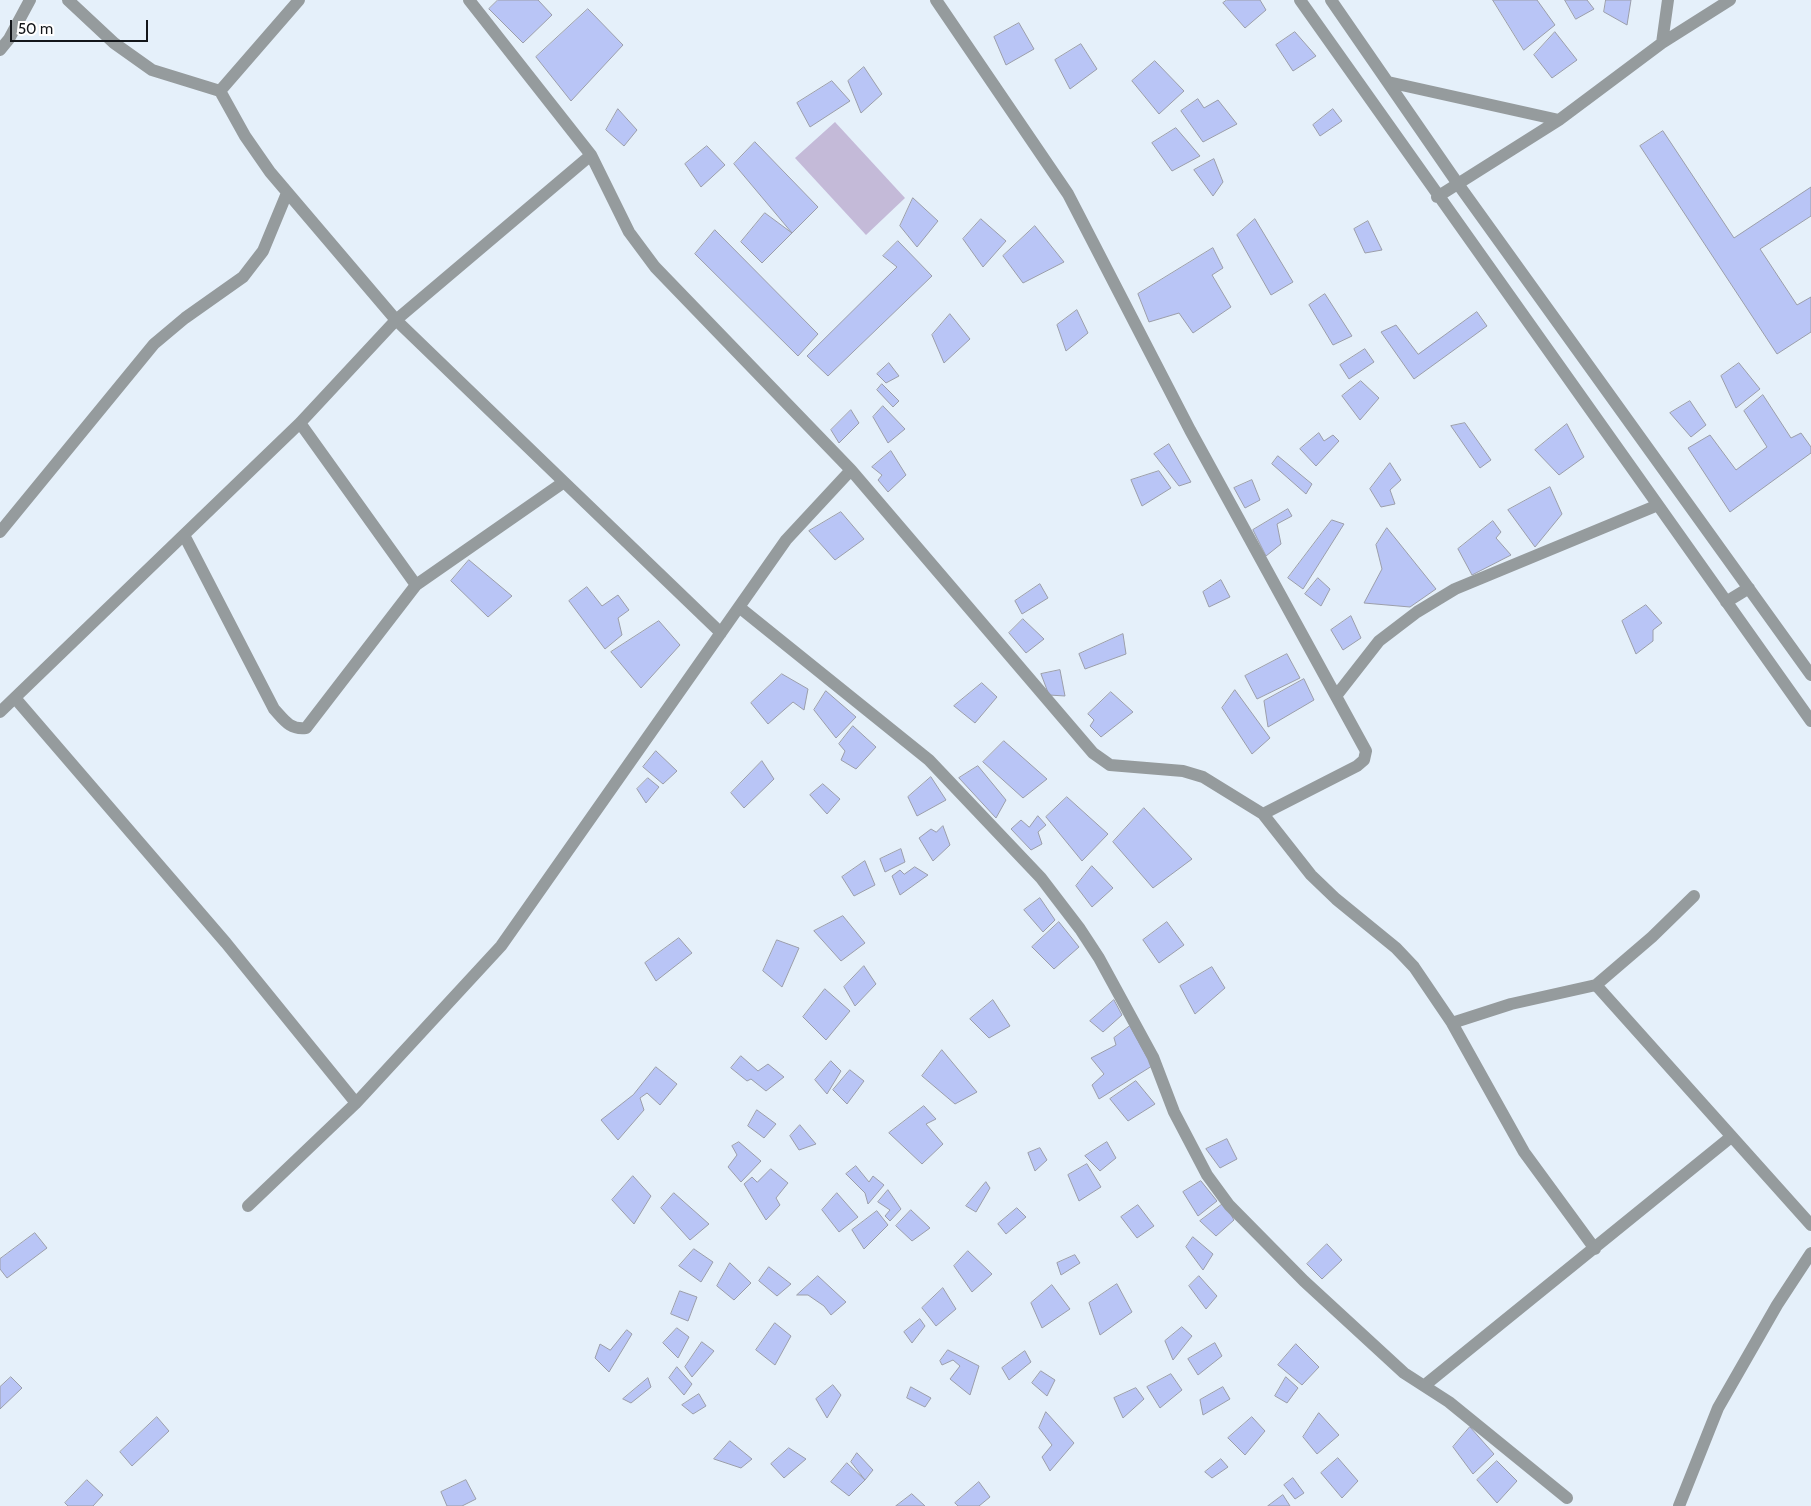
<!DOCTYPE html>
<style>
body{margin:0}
#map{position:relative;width:1811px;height:1506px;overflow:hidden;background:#e5f0fa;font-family:Cabin,sans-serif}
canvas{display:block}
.scale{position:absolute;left:10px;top:20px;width:138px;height:22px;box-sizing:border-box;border:2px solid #13161a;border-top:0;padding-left:6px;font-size:15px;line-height:18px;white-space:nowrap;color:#13161a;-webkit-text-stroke:4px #fff;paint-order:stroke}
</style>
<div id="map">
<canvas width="1811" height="1506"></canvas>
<div class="scale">50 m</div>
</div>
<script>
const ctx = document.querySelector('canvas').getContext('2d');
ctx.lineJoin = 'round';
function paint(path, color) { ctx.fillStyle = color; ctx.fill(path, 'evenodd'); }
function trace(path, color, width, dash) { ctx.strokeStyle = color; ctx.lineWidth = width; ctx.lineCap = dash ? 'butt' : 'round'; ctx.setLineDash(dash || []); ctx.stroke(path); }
paint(new Path2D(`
 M835,122L905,198L866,235L795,158Z`), '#c4bad8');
const building = new Path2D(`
 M498,0H538L552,15L523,43L489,9Z
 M1227,0H1260L1266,10L1245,28L1223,3Z
 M1493,0H1537L1555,25L1524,50Z
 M1565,0H1587L1594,9L1576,19Z
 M1606,0H1631L1627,25L1604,12Z
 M588,9L623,45L571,101L536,57Z
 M1019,23L1034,49L1006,65L994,37Z
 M1295,32L1316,56L1293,71L1276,45Z
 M1555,32L1577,60L1552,78L1534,55Z
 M1081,44L1097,69L1070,89L1055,60Z
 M1155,61L1184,91L1159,114L1132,81Z
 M864,67L882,94L861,113L848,81Z
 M832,81L850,101L810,127L797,103Z
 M1198,99L1204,108L1218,100L1237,124L1203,142L1181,111Z
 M618,109L637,130L624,146L606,130Z
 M1333,109L1342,121L1320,136L1313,125Z
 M1176,128L1200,156L1172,171L1152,143Z
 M1663,131L1734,238L1811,187V216L1760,249L1797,305L1811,297V332L1777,354L1640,146Z
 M755,142L818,207L792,233L734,164Z
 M707,146L725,165L701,187L685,164Z
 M1214,159L1223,182L1213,196L1194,170Z
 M913,198L938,221L917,247L900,226Z
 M765,213L792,233L762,263L741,242Z
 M981,219L1006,241L983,267L963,239Z
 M1255,219L1293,282L1271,295L1237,235Z
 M1368,221L1382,250L1365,253L1354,229Z
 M1035,226L1064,262L1023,283L1003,256Z
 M715,230L818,334L798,356L695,254Z
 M898,241L932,276L828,376L807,356L897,267L883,256Z
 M1213,248L1223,268L1212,275L1231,307L1193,333L1179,313L1149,322L1138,294Z
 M1325,294L1352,336L1333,345L1309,305Z
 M1077,310L1088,333L1066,351L1057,325Z
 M1477,312L1487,326L1414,379L1381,332L1396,325L1418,354Z
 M950,314L970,339L944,363L932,335Z
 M1365,349L1374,362L1349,379L1340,365Z
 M889,363L899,376L886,383L877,374Z
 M1739,363L1760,389L1736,408L1721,376Z
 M1361,381L1379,398L1360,420L1342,396Z
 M882,384L899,401L893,407L877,390Z
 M1763,395L1791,438L1801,433L1811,447V453L1730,512L1688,448L1710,435L1736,470L1767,447L1744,411Z
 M1690,401L1706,425L1691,437L1670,413Z
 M883,406L905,429L888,443L873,417Z
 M851,410L859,423L839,443L831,430Z
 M1465,423L1491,460L1480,468L1451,426Z
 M1567,424L1584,457L1559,475L1535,450Z
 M1319,433L1324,441L1333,435L1339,441L1316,466L1300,449Z
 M1169,444L1191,482L1179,486L1154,454Z
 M891,451L906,475L888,492L878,480L882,475L872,467Z
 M1278,456L1312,484L1306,494L1272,464Z
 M1390,463L1401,480L1390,490L1395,504L1381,507L1370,489Z
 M1159,471L1171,488L1142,506L1131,480Z
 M1252,480L1260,500L1245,508L1234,488Z
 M1550,487L1562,514L1535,547L1508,510Z
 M1288,509L1292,516L1277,524L1281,544L1266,556L1253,530Z
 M841,512L864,539L835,560L809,531Z
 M1332,520L1344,524L1303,589L1288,578Z
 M1493,521L1501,532L1496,538L1511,555L1472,575L1458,549Z
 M1387,528L1436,589L1410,607L1364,603L1382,569L1376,545Z
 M469,560L512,596L488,617L451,581Z
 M1318,578L1330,589L1321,606L1305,594Z
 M1221,580L1230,597L1209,607L1203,592Z
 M1040,584L1048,598L1022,614L1015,601Z
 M587,587L602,606L618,595L629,610L618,618L622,635L605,649L569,601Z
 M1646,605L1662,623L1653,630V641L1636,654L1622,621Z
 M1351,616L1361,638L1343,650L1331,630Z
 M1023,619L1044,639L1026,653L1009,633Z
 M659,621L680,645L641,688L611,652Z
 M1123,634L1126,654L1085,669L1079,654Z
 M1287,654L1300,678L1257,699L1245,676Z
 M1060,670L1065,696L1049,695L1041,674Z
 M782,674L808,689L804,710L793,702L768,724L751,703Z
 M1304,679L1314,700L1268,727L1264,701Z
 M982,683L997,697L975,723L954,706Z
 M1235,690L1270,738L1252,754L1222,708Z
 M826,691L856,717L836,738L814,710Z
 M1111,692L1133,712L1101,737L1090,726L1094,720L1088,714Z
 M853,726L876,747L856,769L841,760L845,751L839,744Z
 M1004,741L1047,779L1023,798L983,762Z
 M656,751L677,771L663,784L643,767Z
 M762,761L774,779L744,808L731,793Z
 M978,766L1006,800L996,818L959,778Z
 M931,777L946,800L917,816L908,797Z
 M648,778L659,787L646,803L637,789Z
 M823,784L840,799L827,814L810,795Z
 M1067,797L1108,834L1082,861L1046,817Z
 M1144,808L1192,859L1153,888L1113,842Z
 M1038,816L1046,825L1038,832L1042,844L1031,850L1011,829L1021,820L1029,827Z
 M943,826L950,845L933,861L919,838L931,829L936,832Z
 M901,849L905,862L885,872L880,859Z
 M865,861L875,885L854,896L842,877Z
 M1092,866L1113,888L1092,907L1076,886Z
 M915,867L928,875L900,895L892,876L900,870L904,874Z
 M1040,898L1055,920L1043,932L1024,910Z
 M843,916L865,943L841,961L814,931Z
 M1059,922L1079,947L1054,969L1032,947Z
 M1167,922L1184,945L1159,963L1143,940Z
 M679,938L692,953L656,981L645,963Z
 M777,940L799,948L782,987L763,971Z
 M864,966L876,984L855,1006L844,987Z
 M1212,967L1225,988L1195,1014L1180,986Z
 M825,989L850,1011L826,1040L803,1017Z
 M993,1000L1010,1026L989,1038L970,1019Z
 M1114,1000L1122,1015L1103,1032L1090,1021Z
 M1130,1026L1152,1066L1099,1099L1092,1085L1104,1074L1091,1058L1116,1045L1114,1038Z
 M942,1050L977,1092L955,1104L922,1076Z
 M741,1056L758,1071L768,1064L784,1077L766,1091L751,1079L747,1081L731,1068Z
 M831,1061L841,1071L827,1094L815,1080Z
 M656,1067L677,1084L660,1105L647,1093L640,1098L644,1110L618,1140L601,1120L633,1095Z
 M850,1070L864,1081L847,1104L833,1090Z
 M1136,1081L1155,1104L1128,1121L1110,1099Z
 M924,1106L936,1119L926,1124L943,1144L922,1164L889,1133Z
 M757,1110L776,1124L764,1138L748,1126Z
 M800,1125L816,1144L799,1150L790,1136Z
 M1227,1139L1237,1159L1220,1168L1206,1149Z
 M739,1142L761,1161L741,1182L728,1167L737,1155L732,1146Z
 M1107,1142L1116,1158L1100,1171L1085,1156Z
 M1040,1148L1047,1160L1035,1171L1028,1153Z
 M1087,1164L1101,1187L1079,1201L1068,1175Z
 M856,1166L869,1182L873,1176L884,1185L868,1204L865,1193L846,1174Z
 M771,1169L788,1183L776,1198L780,1205L766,1220L744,1184L752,1177L757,1182Z
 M633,1176L651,1196L634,1224L612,1200Z
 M1201,1181L1217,1201L1198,1216L1183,1192Z
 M986,1182L990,1188L976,1212L966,1206Z
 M888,1190L901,1209L890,1221L885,1216L890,1210L878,1202Z
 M674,1193L709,1224L690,1240L661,1208Z
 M837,1193L858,1217L839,1232L822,1210Z
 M1224,1203L1234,1220L1216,1236L1200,1221Z
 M1138,1205L1154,1226L1137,1238L1121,1217Z
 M1017,1208L1026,1217L1006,1234L998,1224Z
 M911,1210L930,1228L912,1241L896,1226Z
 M877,1211L888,1225L864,1249L852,1230Z
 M35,1233L47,1248L7,1278L0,1269V1259Z
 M1193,1237L1213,1254L1203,1270L1186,1247Z
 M1327,1244L1342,1260L1322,1279L1307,1264Z
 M694,1249L713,1262L701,1282L679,1266Z
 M968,1251L992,1274L972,1292L954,1266Z
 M1075,1255L1080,1263L1061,1275L1057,1263Z
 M730,1263L751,1283L734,1300L717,1286Z
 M769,1267L791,1284L777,1296L759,1281Z
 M818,1276L846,1302L831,1315L824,1306L808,1295H797Z
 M1199,1276L1217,1296L1206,1309L1189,1286Z
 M1117,1284L1132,1312L1100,1335L1089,1303Z
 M1052,1285L1070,1309L1042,1328L1031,1303Z
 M943,1288L956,1309L936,1326L922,1308Z
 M680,1291L697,1297L688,1321L671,1314Z
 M920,1319L925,1326L912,1343L904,1332Z
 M775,1323L791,1336L775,1365L756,1350Z
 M1182,1327L1192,1336L1173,1360L1165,1341Z
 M677,1328L689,1337L678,1358L663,1343Z
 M627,1330L632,1334L609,1372L595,1358L600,1344L610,1350Z
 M702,1342L714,1351L692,1377L685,1367Z
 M1215,1343L1222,1356L1198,1375L1188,1359Z
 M1296,1344L1319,1367L1302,1385L1278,1365Z
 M948,1350L979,1366L970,1395L950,1379L960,1366L953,1360L942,1365L940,1361Z
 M1025,1351L1031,1362L1009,1380L1002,1368Z
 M677,1367L692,1384L684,1395L669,1378Z
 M1041,1371L1055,1380L1047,1396L1032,1383Z
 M1171,1374L1182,1390L1160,1408L1147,1387Z
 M11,1377L22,1388L0,1409V1387Z
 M1286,1377L1298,1388L1287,1403L1275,1396Z
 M648,1378L651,1387L631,1403L623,1399Z
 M833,1385L841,1395L827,1418L816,1399Z
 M911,1387L931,1398L925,1407L907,1398Z
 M1223,1387L1230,1399L1203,1415L1200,1400Z
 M1136,1388L1144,1399L1123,1418L1114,1398Z
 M699,1394L706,1406L693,1414L682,1405Z
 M1046,1412L1074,1443L1050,1471L1042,1457L1052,1445L1039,1428Z
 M1319,1413L1339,1435L1317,1454L1303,1437Z
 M157,1417L169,1431L132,1466L120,1452Z
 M1252,1417L1265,1431L1245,1455L1228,1438Z
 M1470,1427L1494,1454L1473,1474L1453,1447Z
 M730,1441L752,1459L741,1468L714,1459Z
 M789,1448L806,1459L784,1478L771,1464Z
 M857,1453L873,1470L865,1480L851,1462Z
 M1338,1458L1358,1481L1342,1498L1321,1473Z
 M1221,1459L1228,1467L1212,1478L1205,1472Z
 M1497,1461L1517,1481L1497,1503L1477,1480Z
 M847,1463L865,1480L849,1496L831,1482Z
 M1293,1478L1304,1493L1295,1499L1284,1485Z
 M87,1480L103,1495L93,1506H68L65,1503Z
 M466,1480L476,1499L462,1506H447L441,1492Z
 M979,1482L990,1497L979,1506H958L955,1503Z
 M912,1494L925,1506H896Z
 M1283,1495L1290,1506H1268Z`);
paint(building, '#b9c5f6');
trace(building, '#9b9eaa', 1);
trace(new Path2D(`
 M68,0L114,43L152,70L220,91L245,136L270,172L396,320L564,482
 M469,0L591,155L629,232L655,267L851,470L1093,753L1110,765L1183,771L1203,777L1263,814L1311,875L1336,899L1396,948L1414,967L1452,1023L1524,1152L1595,1249
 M936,0L1068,194L1190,430L1366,751L1364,760L1357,766L1263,814
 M1300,0L1811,721
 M1331,0L1458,184L1811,675
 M1662,43L1668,0
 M0,50L9,39L30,0
 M1388,82L1559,120
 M220,91L299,0
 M1437,197L1559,120L1662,43L1730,0
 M300,423L416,585
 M0,532L154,344L185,318L243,277L263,251L287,193
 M184,535L274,709C284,720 290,730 306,728L416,585L564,482L721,633
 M1726,602L1749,588
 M739,607L929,760L1041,878L1080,929L1099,958L1153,1057L1174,1112L1207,1175L1229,1205L1304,1281L1404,1373L1449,1402L1567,1498
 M1336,696L1379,641L1417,612L1455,589L1658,505
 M15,698L226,943L356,1103
 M0,712L300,423L396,320L591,155
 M1596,985L1811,1225
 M1452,1023L1511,1004L1596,985L1652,937L1694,896
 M248,1206L356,1103L501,946L786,540L851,470
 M1425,1385L1731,1137
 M1679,1506L1718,1408L1777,1305L1811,1253`), '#959b9d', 12);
</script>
